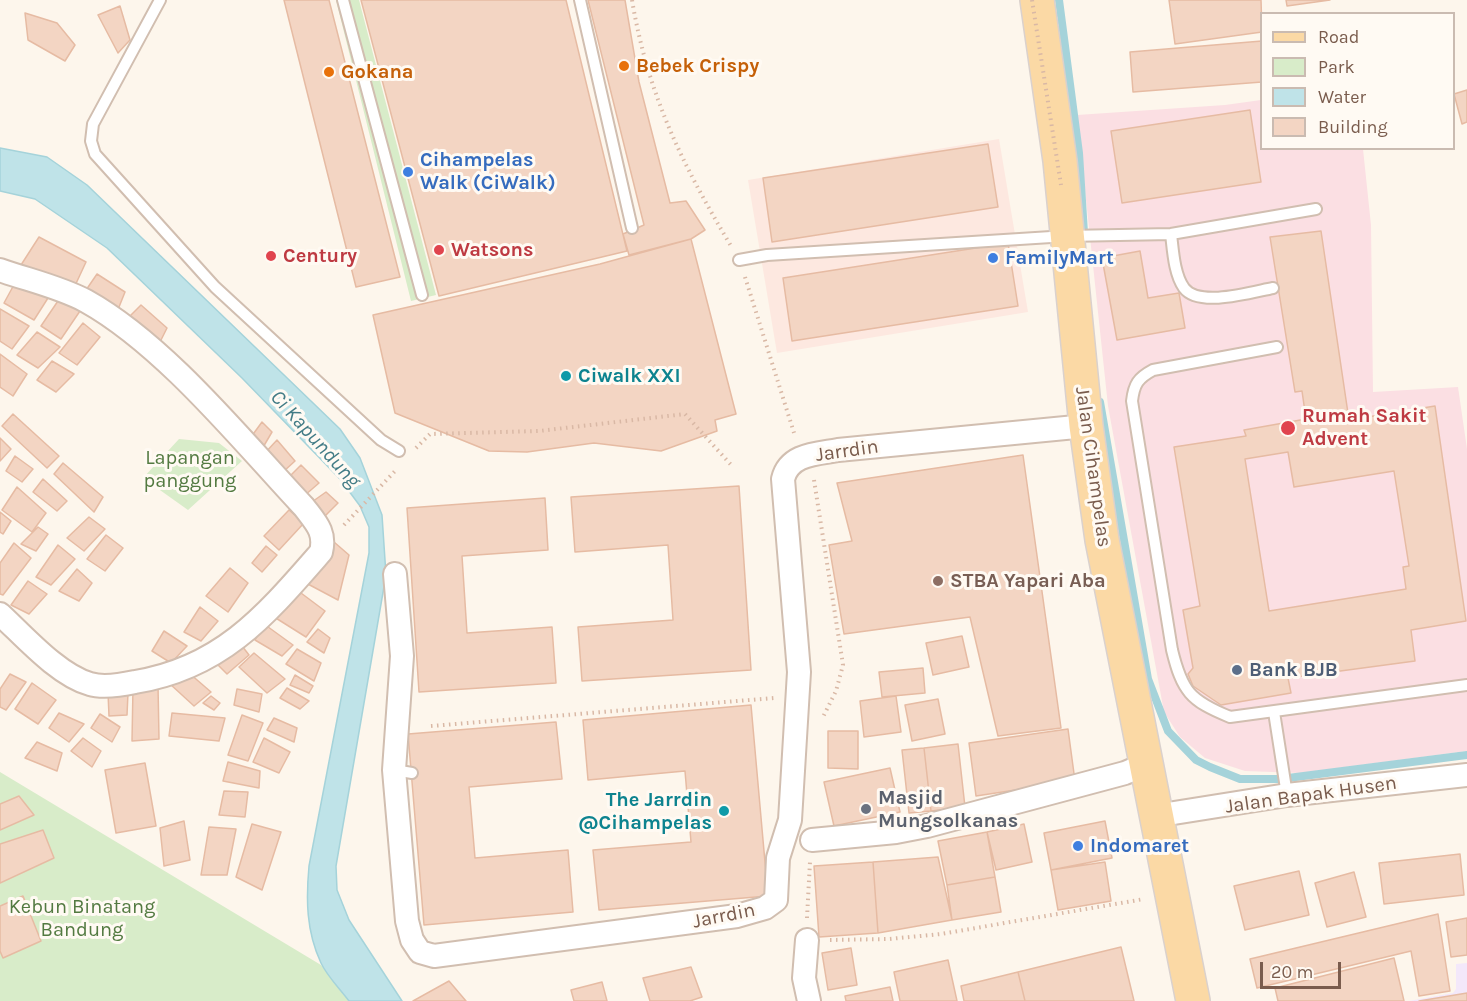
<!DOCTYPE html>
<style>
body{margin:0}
#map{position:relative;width:1467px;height:1001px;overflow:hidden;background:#fdf6ec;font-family:Karla,sans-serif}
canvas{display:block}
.legend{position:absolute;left:1260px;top:12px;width:195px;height:138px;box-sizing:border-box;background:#fffaf3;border:2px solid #cabbb1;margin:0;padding:8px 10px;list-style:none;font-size:18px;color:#7a5c4d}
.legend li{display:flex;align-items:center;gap:12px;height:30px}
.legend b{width:30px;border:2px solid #cabbb1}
.scale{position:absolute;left:1260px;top:962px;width:81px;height:27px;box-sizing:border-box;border:3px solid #7a5c4d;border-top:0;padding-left:8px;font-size:18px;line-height:21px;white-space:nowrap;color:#7a5c4d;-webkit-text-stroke:4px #fffaf3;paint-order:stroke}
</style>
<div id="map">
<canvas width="1467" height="1001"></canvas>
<ul class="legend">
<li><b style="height:8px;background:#fbd9a5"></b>Road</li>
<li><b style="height:16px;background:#d8ecc9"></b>Park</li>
<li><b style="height:16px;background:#bfe3e8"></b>Water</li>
<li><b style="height:16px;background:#f3d5c3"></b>Building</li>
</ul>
<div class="scale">20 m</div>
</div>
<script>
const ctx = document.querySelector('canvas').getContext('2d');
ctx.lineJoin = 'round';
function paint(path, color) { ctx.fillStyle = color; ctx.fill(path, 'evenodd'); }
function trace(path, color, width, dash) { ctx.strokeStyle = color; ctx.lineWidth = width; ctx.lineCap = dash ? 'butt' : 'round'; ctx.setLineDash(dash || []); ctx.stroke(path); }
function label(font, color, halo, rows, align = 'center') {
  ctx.font = font + ' Karla,sans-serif'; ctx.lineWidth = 6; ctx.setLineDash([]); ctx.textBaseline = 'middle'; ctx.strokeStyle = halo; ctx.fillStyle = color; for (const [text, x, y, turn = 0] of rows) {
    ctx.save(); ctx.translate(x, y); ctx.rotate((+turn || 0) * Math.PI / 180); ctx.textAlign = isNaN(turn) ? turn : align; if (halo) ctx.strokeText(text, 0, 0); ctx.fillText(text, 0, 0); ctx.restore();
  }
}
paint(new Path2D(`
 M999,139L1028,312L777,353L748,180Z`), '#fde8e0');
paint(new Path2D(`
 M1467,963V1001H1409L1453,993L1456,989V964Z`), '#f3e8fa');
paint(new Path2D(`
 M1261,100L1262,148L1363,149L1371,225L1373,392L1458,387L1467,449V751L1300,773L1245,771L1205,758L1180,737L1164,712L1108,406L1077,115L1225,105Z`), '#fbdfe3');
paint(new Path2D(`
 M336,0H359L436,295L411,301Z
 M179,439L219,443L242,461L188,510L143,478Z
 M0,772L321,965L349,1001H0Z`), '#d8ecc9');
const water = new Path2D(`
 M0,148L47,157L87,185L340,429L360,458L382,515L386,575L336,866L337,890L349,920L402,1001H349C340,989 327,976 321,963C306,931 306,899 309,866L369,553V527L360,506L340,479L242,378L107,248L35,199L0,191Z`);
paint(water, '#bfe3e8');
trace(water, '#a5d3da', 1.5);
trace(new Path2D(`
 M1059,0L1079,153L1084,233
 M1100,402L1148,679L1168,731L1196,760L1210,767L1240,779H1282
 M1288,778L1467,755`), '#a5d3da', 8);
const building = new Path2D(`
 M284,0H329L400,277L356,287Z
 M361,0H566L627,251L439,296Z
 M588,0H625L639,82L670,203L686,201L705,230L691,239L629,255L623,234L644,225Z
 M1169,0H1261L1262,32L1175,44Z
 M1286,0H1330L1287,6Z
 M120,6L130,40L118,53L98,15Z
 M25,13L57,23L75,45L65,61L28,40Z
 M1262,41V82L1133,92L1130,52Z
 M1467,90V122L1462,124L1454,94Z
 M1250,110L1261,182L1122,203L1111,131Z
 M988,144L998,207L772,242L763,178Z
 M1321,231L1349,420L1435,406L1466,621L1411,630L1415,661L1288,678L1291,693L1221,705L1193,686L1188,674L1193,668L1183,610L1200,606L1174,447L1246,436L1244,430L1306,419L1302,391L1295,392L1270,237ZM1288,452L1294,487L1394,471L1409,566L1403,567L1406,589L1269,611L1245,459Z
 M39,237L86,262L73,290L21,265Z
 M691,239L736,414L715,420L717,431L661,451L594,443L527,452L489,451L395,413L373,315L600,264Z
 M1008,243L1018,306L792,341L783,278Z
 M1140,251L1148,298L1179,293L1185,328L1117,340L1102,258Z
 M97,274L125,292L117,312L84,293Z
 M16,281L48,298L34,320L4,303Z
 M60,298L80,311L61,339L41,326Z
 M141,305L167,328L158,346L129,317Z
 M0,309L29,326L12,349L0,341Z
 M83,323L100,337L77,365L59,353Z
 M37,332L60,347L38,368L17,355Z
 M0,354L27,374L13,396L0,387Z
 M52,361L74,374L56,392L37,380Z
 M13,414L59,456L47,468L2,426Z
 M262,422L272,432L262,449L251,437Z
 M0,438L11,449L0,461Z
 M277,440L295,461L283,472L264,454Z
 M1023,455L1061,728L998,736L970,617L844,634L829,545L852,541L837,483Z
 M15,456L33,469L22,482L6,471Z
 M63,463L103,497L94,512L54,474Z
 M301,465L319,483L304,496L287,479Z
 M43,479L67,501L57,511L33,492Z
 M739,486L751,670L582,681L578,627L673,620L668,545L575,552L571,497Z
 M17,487L46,513L32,532L2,510Z
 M326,492L338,503L324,517L309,504Z
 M545,498L548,550L462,556L467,633L552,627L556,683L419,692L407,508Z
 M289,510L304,523L279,550L264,536Z
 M0,512L11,521L3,534L0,532Z
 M89,517L105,529L84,551L67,538Z
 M38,527L48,534L36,551L21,544Z
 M106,535L123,548L105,571L87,559Z
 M334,542L349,555L338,600L306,583Z
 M14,543L31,558L3,595L0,594V563Z
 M58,545L75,559L51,585L36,577Z
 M266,546L277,555L262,572L252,563Z
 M230,568L248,583L228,612L206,596Z
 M77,569L92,583L79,601L59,591Z
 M28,581L47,594L29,614L11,605Z
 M293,587L325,611L306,637L271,615Z
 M200,607L218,621L201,641L184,632Z
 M264,624L293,645L282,656L255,640Z
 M318,629L330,638L324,653L307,642Z
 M164,631L187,646L171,663L152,651Z
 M962,636L969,667L933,675L926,643Z
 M239,642L249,655L227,674L214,661Z
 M297,649L321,663L314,681L286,664Z
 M254,653L285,679L267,693L239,667Z
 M923,668L925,693L882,697L879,672Z
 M189,673L211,692L194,706L170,684Z
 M10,674L26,682L6,710L0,707V689Z
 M295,675L313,686L309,693L290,685Z
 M32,683L56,700L38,724L15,709Z
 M158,685L159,739L132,741L133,687Z
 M287,688L309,701L300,709L280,698Z
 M237,689L262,694L259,712L234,705Z
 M108,693H128L127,715L109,716Z
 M211,696L220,703L214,710L203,703Z
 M896,696L901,732L864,737L860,701Z
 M938,699L945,734L912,741L905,705Z
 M751,705L768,896L599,910L593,850L691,842L685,771L588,780L583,720Z
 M59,713L84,724L69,742L49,728Z
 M172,713L225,718L219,741L169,736Z
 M100,714L120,727L112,742L91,728Z
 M242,715L263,723L248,761L228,755Z
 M274,718L297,728L294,742L267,730Z
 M556,722L562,779L469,787L475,858L568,850L573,912L424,925L408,734Z
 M1068,729L1075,781L976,796L969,743Z
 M828,731H858V769L828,768Z
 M83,738L101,751L92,767L71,751Z
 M264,738L290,752L279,773L253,762Z
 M37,742L62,753L57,771L25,758Z
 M958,744L965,807L931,811L924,748Z
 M924,748L931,811L909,813L902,750Z
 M228,762L260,771L259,788L223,781Z
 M145,763L156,826L116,833L105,770Z
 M890,768L900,812L834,826L824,782Z
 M224,791L248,792L245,817L219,815Z
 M19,796L34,815L0,830V804Z
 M184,821L190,860L164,866L160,828Z
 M1105,821L1112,858L1051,870L1044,833Z
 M252,824L281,832L262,890L236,877Z
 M1024,824L1032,862L996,870L987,832Z
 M209,827L236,829L227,875H201Z
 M43,830L54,858L0,883V844Z
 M987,832L995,877L947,885L938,841Z
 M1460,854L1464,895L1384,904L1379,863Z
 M938,857L952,920L878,933L873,862Z
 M873,862L878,933L819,937L814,866Z
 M1105,862L1111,901L1058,910L1051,870Z
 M1299,871L1309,915L1245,930L1234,886Z
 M1354,872L1366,917L1327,927L1315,883Z
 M995,877L1001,912L952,920L947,885Z
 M23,896L41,941L3,958L0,951V906Z
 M1438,914L1450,991L1419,996L1411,951L1257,988L1250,959Z
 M1467,918V955L1451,957L1446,922Z
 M1121,947L1134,1001H1025L1018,972Z
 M851,948L857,985L828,990L822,953Z
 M1394,958L1404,1001H1278L1275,988Z
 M948,960L957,1001H900L894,972Z
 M691,967L702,997L690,1001H650L643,978Z
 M1018,972L1025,1001H964L961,986Z
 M449,981L466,1001H413Z
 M602,982L607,1001H574L571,990Z
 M890,987L893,1001H846L845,996Z
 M1467,993V1001H1419Z`);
paint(building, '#f3d5c3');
trace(building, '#e6bba3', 1.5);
const service = new Path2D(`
 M160,0L93,124L91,141L95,154L215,287L381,440L399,451
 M343,0L422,295
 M580,0L632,228
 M1171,234C1173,250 1174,274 1184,288C1199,308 1252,292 1273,288
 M739,260L767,255L1067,236L1171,234L1316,209
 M1277,347L1153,370C1138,378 1134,384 1132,401L1172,650C1182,691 1190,701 1230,717L1467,685
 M1274,712L1287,795
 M394,770L412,773`);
const minor = new Path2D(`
 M0,270C28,280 60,287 86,301C165,345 242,441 304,507C316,523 326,532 321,552C266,615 222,668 135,682C121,685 103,688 90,684C58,675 24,636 0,614
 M395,574L402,656L394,770L407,921L412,940L420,952L434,956L737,916L765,908L776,900L778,858L790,820L799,672L783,479C789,454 816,454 838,450L1086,426
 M1155,816L1287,795L1467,775
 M812,840L896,832L927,826L1125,773L1146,764
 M807,940L804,978L809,1001`);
const primary = new Path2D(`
 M1037,0L1060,161L1086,426L1102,540L1193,1001`);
trace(service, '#d1beb0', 14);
trace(minor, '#d1beb0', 26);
trace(primary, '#dad1cd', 36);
trace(new Path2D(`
 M632,0C648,95 682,164 731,246
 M745,277L795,436
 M416,448L430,434L539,431L685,414L733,467
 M814,480L843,665L836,691L823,717
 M344,525L397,469
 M431,726L774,698
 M807,918L810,862
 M830,940L889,939L941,934L1144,899`), '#d9b8a5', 4, [1.5, 4.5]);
trace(service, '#fff', 10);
trace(minor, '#fff', 22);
trace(primary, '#fbd9a5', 33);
trace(new Path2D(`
 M1032,0L1061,185`), '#d9b8a5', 4, [1.5, 4.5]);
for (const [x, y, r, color] of [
 [624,66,6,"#e8710a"],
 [329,72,6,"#e8710a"],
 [408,172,6,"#3f7fe0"],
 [439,250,6,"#e0444e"],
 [271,256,6,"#e0444e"],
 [993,258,6,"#3f7fe0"],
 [566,376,6,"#0f9aa8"],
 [1288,428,8,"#e0444e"],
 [938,581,6,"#8d6e63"],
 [1237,670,6,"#5c6f8a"],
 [866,809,6,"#6b7280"],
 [724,811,6,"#0f9aa8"],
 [1078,846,6,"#3f7fe0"]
]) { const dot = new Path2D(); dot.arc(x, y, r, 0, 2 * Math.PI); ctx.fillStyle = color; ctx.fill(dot); trace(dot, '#fffaf3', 2); }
label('bold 20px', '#c56008', '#fffaf3', [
 ["Bebek Crispy",636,66],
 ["Gokana",341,72]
], 'left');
label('bold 20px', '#366cbe', '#fffaf3', [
 ["Cihampelas",420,160],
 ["Walk (CiWalk)",420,183],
 ["FamilyMart",1005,258],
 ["Indomaret",1090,846]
], 'left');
label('bold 20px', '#be3a42', '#fffaf3', [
 ["Watsons",451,250],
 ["Century",283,256],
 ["Rumah Sakit",1302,416],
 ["Advent",1302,439]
], 'left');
label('bold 20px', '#0d838f', '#fffaf3', [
 ["Ciwalk XXI",578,376],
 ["The Jarrdin",712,800,"right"],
 ["@Cihampelas",712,823,"right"]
], 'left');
label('20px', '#7a5c4d', '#fffaf3', [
 ["Jarrdin",847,451,-8],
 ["Jalan Cihampelas",1093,467,82],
 ["Jalan Bapak Husen",1311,795,-8],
 ["Jarrdin",724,916,-11]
]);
label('20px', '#537a41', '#fffaf3', [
 ["Lapangan",190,458],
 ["panggung",190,481],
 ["Kebun Binatang",82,907],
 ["Bandung",82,930]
]);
label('bold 20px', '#785e54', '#fffaf3', [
 ["STBA Yapari Aba",950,581]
], 'left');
label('bold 20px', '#4e5e75', '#fffaf3', [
 ["Bank BJB",1249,670]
], 'left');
label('bold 20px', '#5b616d', '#fffaf3', [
 ["Masjid",878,798],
 ["Mungsolkanas",878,821]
], 'left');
label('italic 21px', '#437c86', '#fffaf3', [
 ["Ci Kapundung",315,439,48]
]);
</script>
